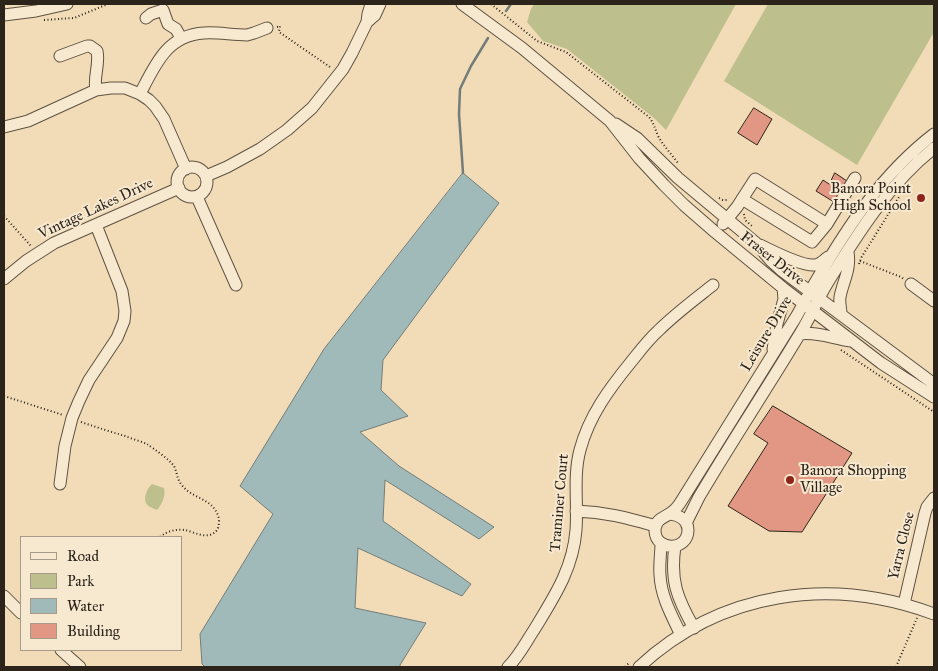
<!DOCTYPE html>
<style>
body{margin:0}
#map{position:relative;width:938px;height:671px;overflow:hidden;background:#f2dcb7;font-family:"IM FELL Great Primer",serif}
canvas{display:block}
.frame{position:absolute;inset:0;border:5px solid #2c241b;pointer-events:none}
.legend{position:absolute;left:20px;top:536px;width:162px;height:115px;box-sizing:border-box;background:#f7e8d0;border:1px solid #a69a88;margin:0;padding:6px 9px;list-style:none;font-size:15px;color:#2c241b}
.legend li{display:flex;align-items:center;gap:10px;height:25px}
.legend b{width:25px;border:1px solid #a69a88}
</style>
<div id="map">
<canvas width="938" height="671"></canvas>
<div class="frame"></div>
<ul class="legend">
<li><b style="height:6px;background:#f7e8d0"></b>Road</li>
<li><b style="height:14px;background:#bdbf8c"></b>Park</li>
<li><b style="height:14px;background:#a0b9b9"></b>Water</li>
<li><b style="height:14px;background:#e19783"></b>Building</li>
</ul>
</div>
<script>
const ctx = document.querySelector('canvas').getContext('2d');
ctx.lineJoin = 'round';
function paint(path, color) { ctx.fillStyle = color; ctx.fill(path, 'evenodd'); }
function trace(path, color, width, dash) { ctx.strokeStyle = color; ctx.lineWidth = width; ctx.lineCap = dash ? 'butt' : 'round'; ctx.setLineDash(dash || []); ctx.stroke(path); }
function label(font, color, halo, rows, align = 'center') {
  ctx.font = font + ' "IM FELL Great Primer",serif'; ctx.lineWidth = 4; ctx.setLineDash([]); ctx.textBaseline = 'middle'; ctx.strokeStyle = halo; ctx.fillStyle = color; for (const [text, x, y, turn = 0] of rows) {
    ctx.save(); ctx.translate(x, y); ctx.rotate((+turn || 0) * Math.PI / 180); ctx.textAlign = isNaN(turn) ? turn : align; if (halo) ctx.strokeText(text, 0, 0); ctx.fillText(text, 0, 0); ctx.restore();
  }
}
paint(new Path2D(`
 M534,4H736L666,130L654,118L567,49L543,41L527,22L531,9Z
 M768,4H934V32L857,165L724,81Z
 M152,484L164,488C166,496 162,504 157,510C153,508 148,507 146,503C143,497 148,487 152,484Z`), '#bdbf8c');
const water = new Path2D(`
 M463,173L499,203L383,360L381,390L408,416L360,432L399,466L494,527L479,539L385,480L383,521L471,584L462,596L358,548L355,608L426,623L400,665V667H205L202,664L200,634L273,514L240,486L324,349Z`);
paint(water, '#a0b9b9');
trace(water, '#727d7a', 1);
trace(new Path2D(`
 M506,11L511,4
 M463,173L459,114L460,89L471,66L488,38`), '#727d7a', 2.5);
const building = new Path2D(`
 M754,108L772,119L757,145L738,133Z
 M835,173L847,181L834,202L816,191L823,180L829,184Z
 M773,406L852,453L802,532L769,531L728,506L768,443L754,434Z`);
paint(building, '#e19783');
trace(building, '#2c241b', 1);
const minor = new Path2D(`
 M462,4L522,48L610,121L639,158L664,185L684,205L715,232L783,288L881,363L934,397
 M4,15L36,11L67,4
 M146,18L151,14L163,10L168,24L176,29L181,38
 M367,22L368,14L371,4
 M60,56L87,46H90L97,51C100,65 93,77 96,90
 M140,94C155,65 167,35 204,33C218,32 232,35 247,35L254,33L267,28
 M616,124L637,138L678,178L756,243L771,261L781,270L934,384
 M4,127L28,121L96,90L111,88H125L140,94L149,100L155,106L164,119L186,169
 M177 182a15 15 0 1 1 30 0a15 15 0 1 1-30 0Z
 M206,176L227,167L260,149L287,130L312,108L343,69L352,53L367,22L375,15L380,4
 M197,197L236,285
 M742,199L812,242L827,224
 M723,224L737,207L755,179L827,224L855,178
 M760,245C772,251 802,266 814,265C820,265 823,261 828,257
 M4,279L26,261L54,243L179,188
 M911,284L934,301
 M841,314C841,308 839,303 840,297C843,281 851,270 848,252
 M800,334C816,331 834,339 851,341
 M773,349L777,324L784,299L783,288
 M60,484L65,446L72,418L79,401L89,380L117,338L124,321L125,311L122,291L96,225
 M576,511C606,512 627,518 656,526
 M670,514C679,515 688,520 688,530C688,551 656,552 655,531C655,518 665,518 672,512C676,509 679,505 682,500C720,439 758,378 796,317C803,305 809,293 816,281C848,226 883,173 934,134
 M686,523L699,497C732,441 768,387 801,332C811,316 818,298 828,282C858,233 889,184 934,148
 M661,543C661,553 659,564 660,575C661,597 672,616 681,635
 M675,546C670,581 677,598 694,628
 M4,596L21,613
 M904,604L925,513L927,507L934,498
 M61,650L80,667
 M508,667C519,656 526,642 534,630C554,597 573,569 576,530C578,503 573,476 580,450C589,416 609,389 631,362C639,352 648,340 658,331C675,314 694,300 713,285
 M639,667C721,591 831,576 934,614`);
trace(minor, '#5e5242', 13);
trace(new Path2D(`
 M491,4L537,41L566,52L649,117C654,123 655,129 658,136C663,145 671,154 678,163
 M44,20L74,18L108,4
 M277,27L280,26L279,32L330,67
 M719,198L723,200H728
 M744,214L745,220L752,226
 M4,216L31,246
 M860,261L901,277L904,279
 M859,264L861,258L899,197
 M841,350L934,412
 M4,396L63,415
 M81,422C96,427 111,432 125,436C132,439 140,441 147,444C154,449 169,459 174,466C177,472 177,479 181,484C192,500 214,497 219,519C219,523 219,527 217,530C209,541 194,532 185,530C175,529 167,531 160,537
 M625,667L629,663
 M896,667L917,618`), '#2c241b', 2, [1, 2.5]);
trace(minor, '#f7e8d0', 11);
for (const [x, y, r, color] of [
 [921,198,5,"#8f2418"],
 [790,480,5,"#8f2418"]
]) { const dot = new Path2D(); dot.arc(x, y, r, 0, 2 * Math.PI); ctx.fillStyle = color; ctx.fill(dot); trace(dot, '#f7e8d0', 2); }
label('15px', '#2c241b', '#f7e8d0', [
 ["Banora Point",911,189],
 ["High School",911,206],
 ["Banora Shopping",800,471,"left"],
 ["Village",800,488,"left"]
], 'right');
label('15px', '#2c241b', '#f7e8d0', [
 ["Vintage Lakes Drive",96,209,-25],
 ["Fraser Drive",772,259,38],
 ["Leisure Drive",767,334,-59],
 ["Traminer Court",560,503,-85],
 ["Yarra Close",902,546,-76]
]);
</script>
